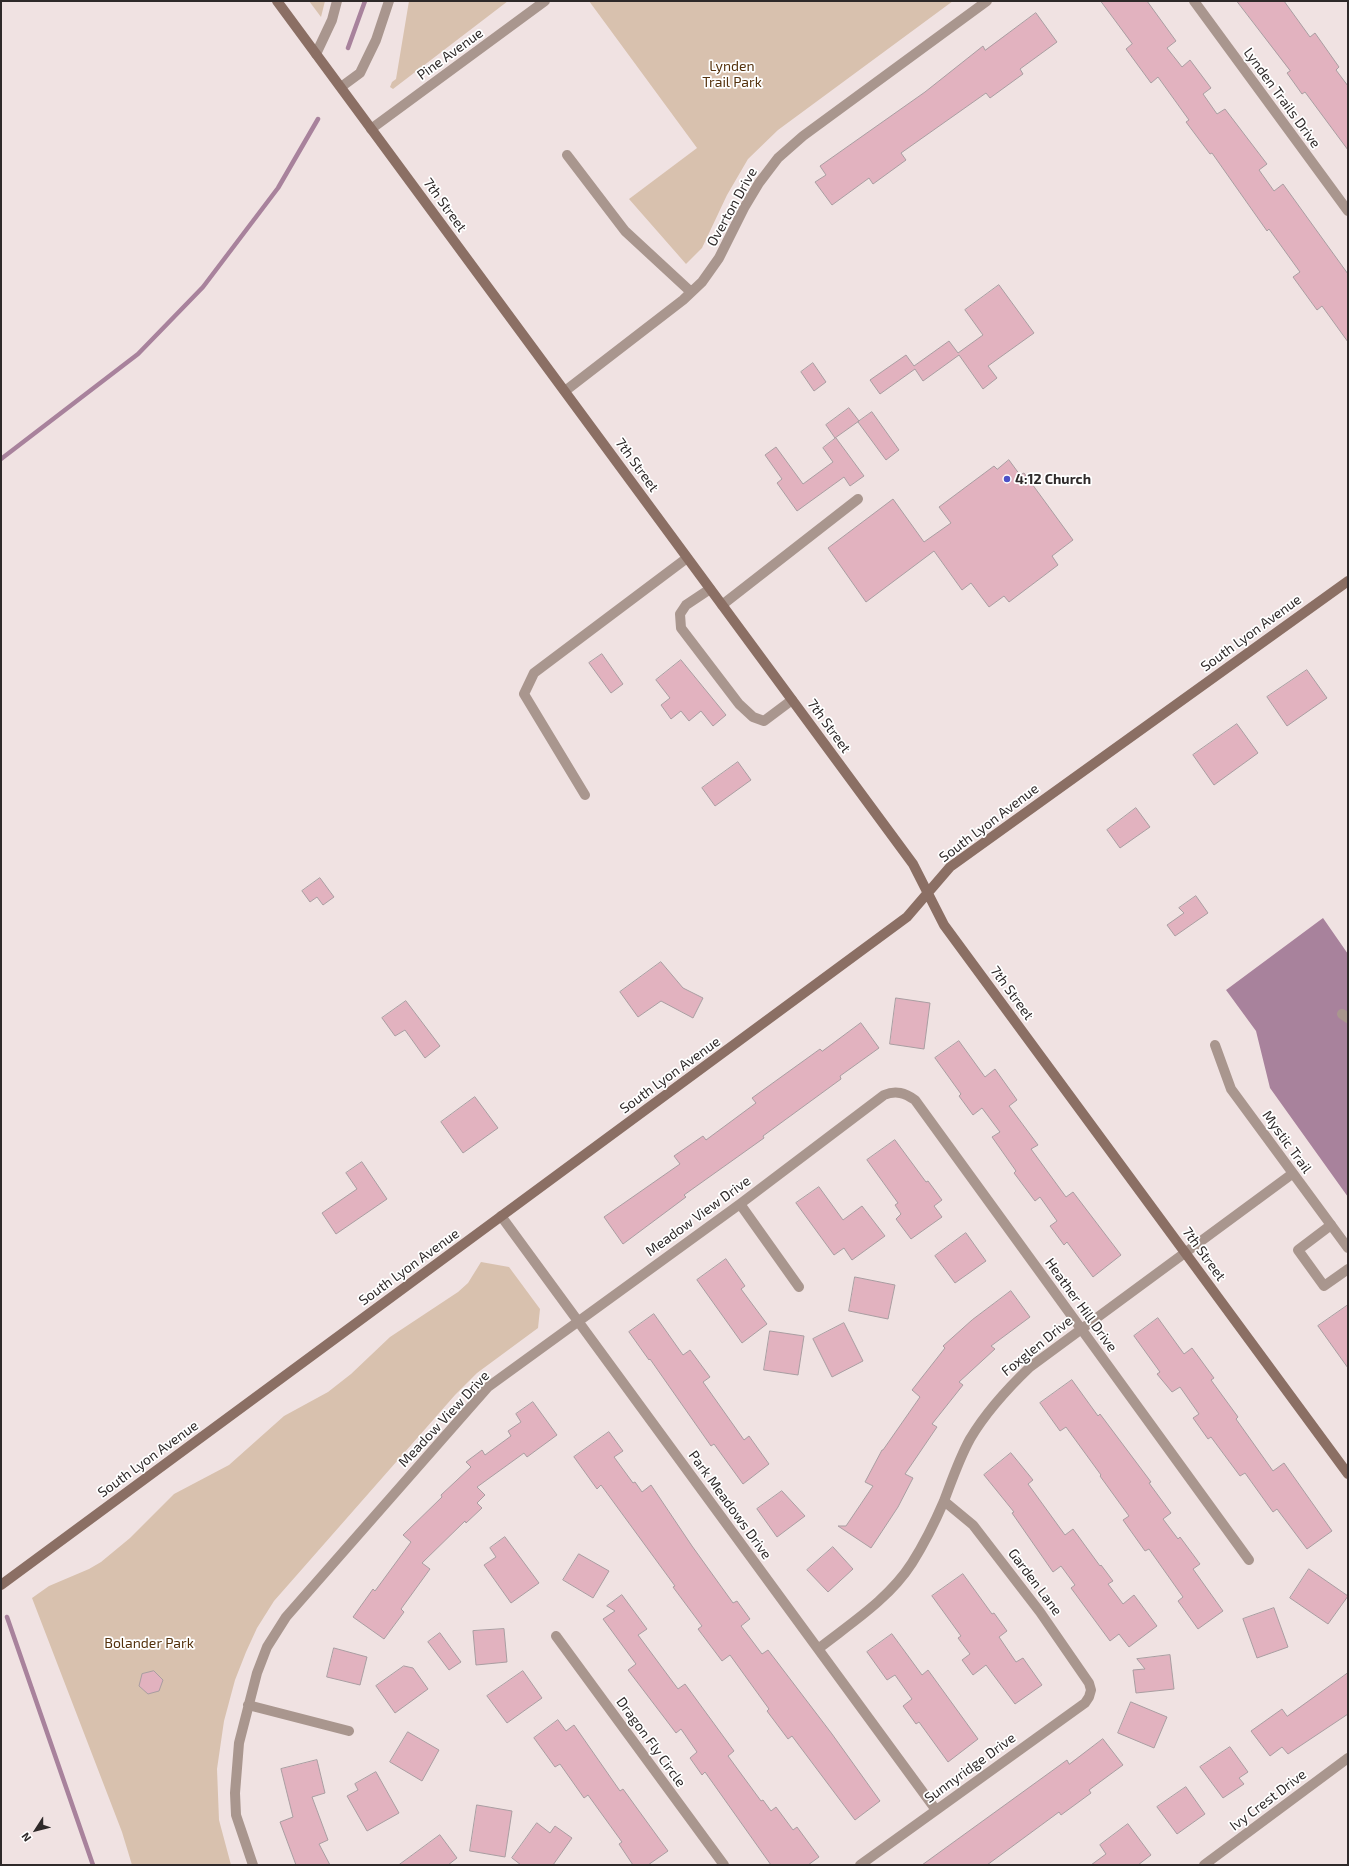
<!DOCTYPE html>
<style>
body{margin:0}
#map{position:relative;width:1349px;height:1866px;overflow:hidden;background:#f0e2e2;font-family:"Exo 2",sans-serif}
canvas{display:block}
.frame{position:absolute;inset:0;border:2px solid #2e2929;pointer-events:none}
.north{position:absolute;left:16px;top:1810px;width:40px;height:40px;-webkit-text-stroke:3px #fff;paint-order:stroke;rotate:234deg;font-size:11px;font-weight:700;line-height:16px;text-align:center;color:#2e2929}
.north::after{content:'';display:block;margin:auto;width:14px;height:18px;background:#2e2929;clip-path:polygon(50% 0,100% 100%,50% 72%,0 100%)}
</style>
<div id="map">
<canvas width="1349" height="1866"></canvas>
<div class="frame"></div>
<div class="north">N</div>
</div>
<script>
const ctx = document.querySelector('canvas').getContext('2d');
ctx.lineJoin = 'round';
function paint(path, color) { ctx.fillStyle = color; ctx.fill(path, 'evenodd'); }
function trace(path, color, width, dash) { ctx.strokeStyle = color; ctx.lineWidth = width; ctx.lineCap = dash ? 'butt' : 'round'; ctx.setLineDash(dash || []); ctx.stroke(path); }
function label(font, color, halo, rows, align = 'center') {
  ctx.font = font + ' "Exo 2",sans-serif'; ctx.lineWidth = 3.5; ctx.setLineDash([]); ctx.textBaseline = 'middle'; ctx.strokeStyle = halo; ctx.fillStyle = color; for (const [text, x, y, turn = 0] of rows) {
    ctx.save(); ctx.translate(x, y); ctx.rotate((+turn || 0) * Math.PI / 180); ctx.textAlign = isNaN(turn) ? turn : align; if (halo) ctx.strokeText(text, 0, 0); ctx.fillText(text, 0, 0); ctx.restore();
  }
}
paint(new Path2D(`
 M309,1H325L321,17Z
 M409,1H508L393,89L390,87L392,82L396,79Z
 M589,1H953L778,130L748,159L727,195L702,248L686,264L629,199L697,148Z
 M481,1262L509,1267L540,1309L538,1328L477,1373L455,1395L274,1601L257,1628L246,1652L235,1680L224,1721L217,1769L219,1820L231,1865H132L122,1832L32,1598L49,1586L89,1569L101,1562L130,1538L174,1494L229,1465L284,1416L328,1392L351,1374L390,1337L458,1292L468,1283Z`), '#d8c1ae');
paint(new Path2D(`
 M1323,918L1348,954V1197L1270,1088L1256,1031L1226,990Z`), '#a8829c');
trace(new Path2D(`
 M348,48L365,1
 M1,459L138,354L203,287L278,188L318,119
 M7,1617L93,1865`), '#a8829c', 4.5);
const building = new Path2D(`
 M1101,1H1147L1176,41L1167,48L1182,67L1190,60L1211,88L1203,94L1217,114L1225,109L1267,164L1259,170L1274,191L1283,184L1348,274V342L1322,306L1317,310L1293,277L1300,272L1269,229L1267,231L1212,153L1210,154L1186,122L1189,120L1158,77L1151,83L1126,49L1132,44Z
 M1237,1H1284L1310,37L1315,33L1339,67L1336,70L1348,86V150L1305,92L1302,94L1287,73L1290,71Z
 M1036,13L1057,42L1020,69L1023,74L990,98L986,93L901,153L906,160L873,184L869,178L832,205L815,182L826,175L820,166L925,92L983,46L985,50Z
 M999,285L1034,333L988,366L997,378L983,389L959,355L923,381L915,369L880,394L870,380L906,355L914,366L949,341L958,353L983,335L965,310Z
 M813,363L826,382L814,391L801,372Z
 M849,408L859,421L835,438L826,425Z
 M872,412L899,450L886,460L858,422Z
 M836,438L864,476L850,486L844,477L797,511L777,483L782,479L765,455L776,447L803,484L833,462L823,448Z
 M1009,460L1020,475L1024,473L1073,540L1052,556L1058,565L1009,602L1004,596L989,607L971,583L962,590L934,551L866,602L828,548L893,499L924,542L951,523L939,507L994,466L997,469Z
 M602,654L623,684L611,693L589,663Z
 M681,660L726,715L713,726L701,711L689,721L681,711L671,719L661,705L670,698L656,680Z
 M1307,670L1327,698L1287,726L1267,697Z
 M1237,724L1258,753L1214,785L1193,755Z
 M738,762L751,780L715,806L702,788Z
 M1136,808L1150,827L1120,848L1107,830Z
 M320,878L334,897L323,905L317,897L310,902L302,891Z
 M1196,896L1208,913L1175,936L1167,925L1184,913L1179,908Z
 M661,962L683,988L703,998L693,1018L661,1001L638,1017L620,992Z
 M896,998L930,1003L924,1049L890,1044Z
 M406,1001L440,1046L425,1058L405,1030L395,1036L382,1018Z
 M861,1023L879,1048L840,1076L841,1079L763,1136L764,1138L684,1195L686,1197L623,1244L604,1217L680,1164L674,1156L703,1136L706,1140L756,1103L752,1098L820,1049L822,1051Z
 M959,1041L985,1077L995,1069L1017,1100L1009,1106L1038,1145L1031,1149L1066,1197L1073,1192L1121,1255L1093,1277L1067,1242L1064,1245L1050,1226L1057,1221L1040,1197L1035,1201L1014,1173L1016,1171L992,1137L1000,1132L982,1108L973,1115L959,1096L961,1094L935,1058Z
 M475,1097L498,1128L463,1153L441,1122Z
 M895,1140L926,1182L928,1181L942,1200L934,1206L942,1217L911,1239L896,1219L901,1214L895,1205L898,1203L867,1160Z
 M362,1162L387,1199L336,1234L322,1213L357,1189L346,1173Z
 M819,1187L843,1220L862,1206L885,1236L852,1260L844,1248L834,1255L796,1203Z
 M966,1233L986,1261L955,1283L935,1256Z
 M726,1259L745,1286L741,1289L767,1324L742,1343L697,1280Z
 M855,1277L895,1285L888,1319L849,1311Z
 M1011,1291L1030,1317L991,1346L995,1349L959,1382L963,1385L932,1424L937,1427L905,1474L913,1478L898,1507L871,1548L838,1526H846L873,1486L865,1482L882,1450H883L920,1397L912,1390L945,1348L943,1346L972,1320Z
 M1348,1305V1368L1318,1326Z
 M654,1314L683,1355L690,1350L710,1377L703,1382L744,1440L749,1436L769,1464L743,1484L714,1444L711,1446L650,1359L649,1360L629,1332Z
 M1158,1318L1184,1354L1192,1348L1214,1378L1211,1380L1238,1417L1236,1419L1273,1471L1284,1463L1332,1531L1307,1549L1277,1509L1273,1512L1245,1473L1240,1476L1211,1437L1208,1439L1193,1418L1199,1414L1180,1387L1172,1392L1157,1374L1160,1372L1134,1336Z
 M844,1323L863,1361L832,1377L813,1339Z
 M770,1331L804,1336L798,1375L764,1370Z
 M1072,1380L1098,1416L1100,1414L1151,1482L1149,1483L1171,1513L1163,1519L1178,1539L1180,1537L1200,1564L1193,1569L1223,1611L1198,1629L1178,1601L1183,1597L1149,1549L1145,1551L1123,1520L1129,1516L1100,1476L1101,1475L1066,1427L1060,1431L1040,1403Z
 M533,1402L557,1435L527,1457L524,1453L477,1487L485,1495L477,1503L482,1508L466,1523L465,1521L422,1563L430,1569L401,1609L404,1612L384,1639L353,1617L373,1589L375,1591L411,1542L403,1535L442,1497L441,1495L471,1467L466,1462L482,1450L485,1455L511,1436L508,1431L521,1422L516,1414Z
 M609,1432L623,1451L614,1457L633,1483L635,1482L642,1492L651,1485L692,1546L733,1603L737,1601L750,1619L741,1626L762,1654L768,1650L832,1734L880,1801L855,1820L792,1736L788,1739L767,1711L769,1709L730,1655L722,1661L698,1629L702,1626L673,1587L675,1586L601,1485L597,1489L574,1457Z
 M1011,1453L1033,1480L1028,1484L1065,1535L1073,1529L1100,1566L1101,1565L1113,1581L1108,1584L1123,1604L1134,1595L1157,1626L1129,1647L1119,1634L1110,1641L1071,1588L1075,1585L1061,1566L1053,1572L1012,1513L1014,1512L984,1475Z
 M782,1491L805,1516L777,1537L757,1509Z
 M505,1537L539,1583L511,1603L484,1565L496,1557L490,1548Z
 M833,1547L853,1569L828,1592L807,1570Z
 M579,1554L609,1571L593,1598L563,1580Z
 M1309,1569L1348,1596L1328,1624L1290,1598Z
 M963,1574L992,1614L994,1613L1007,1631L999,1637L1016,1662L1023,1658L1042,1685L1015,1704L986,1665L973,1675L962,1660L970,1654L958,1638L961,1636L932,1596Z
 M622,1595L647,1629L638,1635L678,1689L685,1684L734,1751L728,1756L761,1801L763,1800L771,1811L776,1807L793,1830L797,1827L819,1857L808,1865H771L705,1772L702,1775L690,1758L697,1752L681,1729L676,1733L628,1670L636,1664L603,1619L615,1611L607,1606Z
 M1274,1608L1288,1647L1257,1658L1243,1619Z
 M504,1629L507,1662L476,1665L473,1631Z
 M440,1633L461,1662L449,1670L428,1642Z
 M892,1634L922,1675L928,1670L978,1739L948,1762L919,1722L916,1724L903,1706L912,1699L895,1675L887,1680L867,1652Z
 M334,1648L367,1657L360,1685L327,1677Z
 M1170,1655L1174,1689L1136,1693L1133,1670L1145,1669L1137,1659Z
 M404,1666L413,1668L428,1689L395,1713L376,1686Z
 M154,1671L163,1680L159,1691L148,1694L139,1686L142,1674Z
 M523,1671L542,1698L507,1723L487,1696Z
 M1348,1673V1714L1288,1754L1282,1747L1270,1756L1251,1731L1282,1709L1287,1716Z
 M1131,1702L1167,1717L1154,1748L1118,1733Z
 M558,1720L566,1731L574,1725L620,1791L623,1789L668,1851L648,1865H633L619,1844L622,1842L588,1795L584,1798L560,1764L555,1767L534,1738Z
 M408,1732L439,1750L422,1781L390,1762Z
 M1103,1739L1123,1765L1089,1790L1091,1793L1061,1815L1059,1812L987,1865H922L1067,1760L1069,1764Z
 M1230,1747L1248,1772L1239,1778L1244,1784L1223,1798L1200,1767Z
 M317,1760L325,1793L312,1797L328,1840L319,1844L330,1865H296L280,1822L293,1817L281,1769Z
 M376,1772L399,1813L367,1831L347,1796L358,1790L355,1784Z
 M1186,1787L1205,1814L1177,1834L1157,1807Z
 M477,1805L512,1811L505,1857L470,1851Z
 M537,1823L550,1833L555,1826L572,1838L553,1865H521L512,1858Z
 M1128,1824L1151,1855L1138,1865H1091L1106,1854L1100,1845Z
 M440,1835L457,1858L448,1865H399Z`);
paint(building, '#e2b2bf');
trace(building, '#a99da1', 1);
trace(new Path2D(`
 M316,54L332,20L337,1
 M341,87L360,73L376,40L389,1
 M710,589L686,605L680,614L681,628L739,704L753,717L764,721L792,700
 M722,605L858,499
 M585,795L524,694L534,673L687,558
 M1342,1014L1348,1018
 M1331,1225L1298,1250L1324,1286L1348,1269`), '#a9968e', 10);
trace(new Path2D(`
 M1194,1L1348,211
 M371,129L545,1
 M567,155L625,231L691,292
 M565,391L683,300L702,282L719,258L744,208L759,183L778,158L803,136L987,1
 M1215,1045L1231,1089L1348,1248
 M740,1204L799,1287
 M501,1216L936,1810
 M556,1636L724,1865
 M818,1649C851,1623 889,1599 912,1563C924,1544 935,1522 944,1501C952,1480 959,1459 970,1439C986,1412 1007,1389 1030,1367L1292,1174
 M248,1705L349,1731
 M253,1865L236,1815L235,1793L239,1743L257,1673L267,1647L286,1617L488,1387L740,1204L884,1095C896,1090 905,1093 915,1100L1249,1560
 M860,1865L1085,1703L1089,1697L1091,1690L1089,1683L1040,1612L973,1525L944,1501
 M1204,1865L1348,1758`), '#a9968e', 10);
trace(new Path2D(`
 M277,1L913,864L944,925L1348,1474
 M1,1585L907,917L950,867L1348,581`), '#8b6f64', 10);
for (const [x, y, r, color] of [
 [1007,479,4,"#4c51c7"]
]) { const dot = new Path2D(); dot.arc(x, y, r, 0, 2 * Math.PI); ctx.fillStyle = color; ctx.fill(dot); trace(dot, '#fff', 1.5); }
label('14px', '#2e2929', '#fff', [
 ["Pine Avenue",450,54,-36],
 ["Lynden Trails Drive",1282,98,54],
 ["7th Street",445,205,54],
 ["Overton Drive",732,207,-61],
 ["7th Street",637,465,54],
 ["South Lyon Avenue",1251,633,-36],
 ["7th Street",829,726,54],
 ["South Lyon Avenue",989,823,-37],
 ["7th Street",1012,993,54],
 ["South Lyon Avenue",670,1075,-36],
 ["Mystic Trail",1287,1142,54],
 ["Meadow View Drive",698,1216,-36],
 ["7th Street",1204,1254,54],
 ["South Lyon Avenue",409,1267,-36],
 ["Heather Hill Drive",1081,1305,54],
 ["Foxglen Drive",1037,1346,-39],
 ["Meadow View Drive",444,1419,-47],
 ["South Lyon Avenue",148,1459,-36],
 ["Park Meadows Drive",730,1505,54],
 ["Garden Lane",1035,1582,53],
 ["Dragon Fly Circle",651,1742,54],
 ["Sunnyridge Drive",970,1768,-36],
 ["Ivy Crest Drive",1268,1800,-37]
]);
label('14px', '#54310c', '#fff', [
 ["Lynden",732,66],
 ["Trail Park",732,82],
 ["Bolander Park",149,1643]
]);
label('bold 14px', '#2e2929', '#fff', [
 ["4:12 Church",1015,479]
], 'left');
</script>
